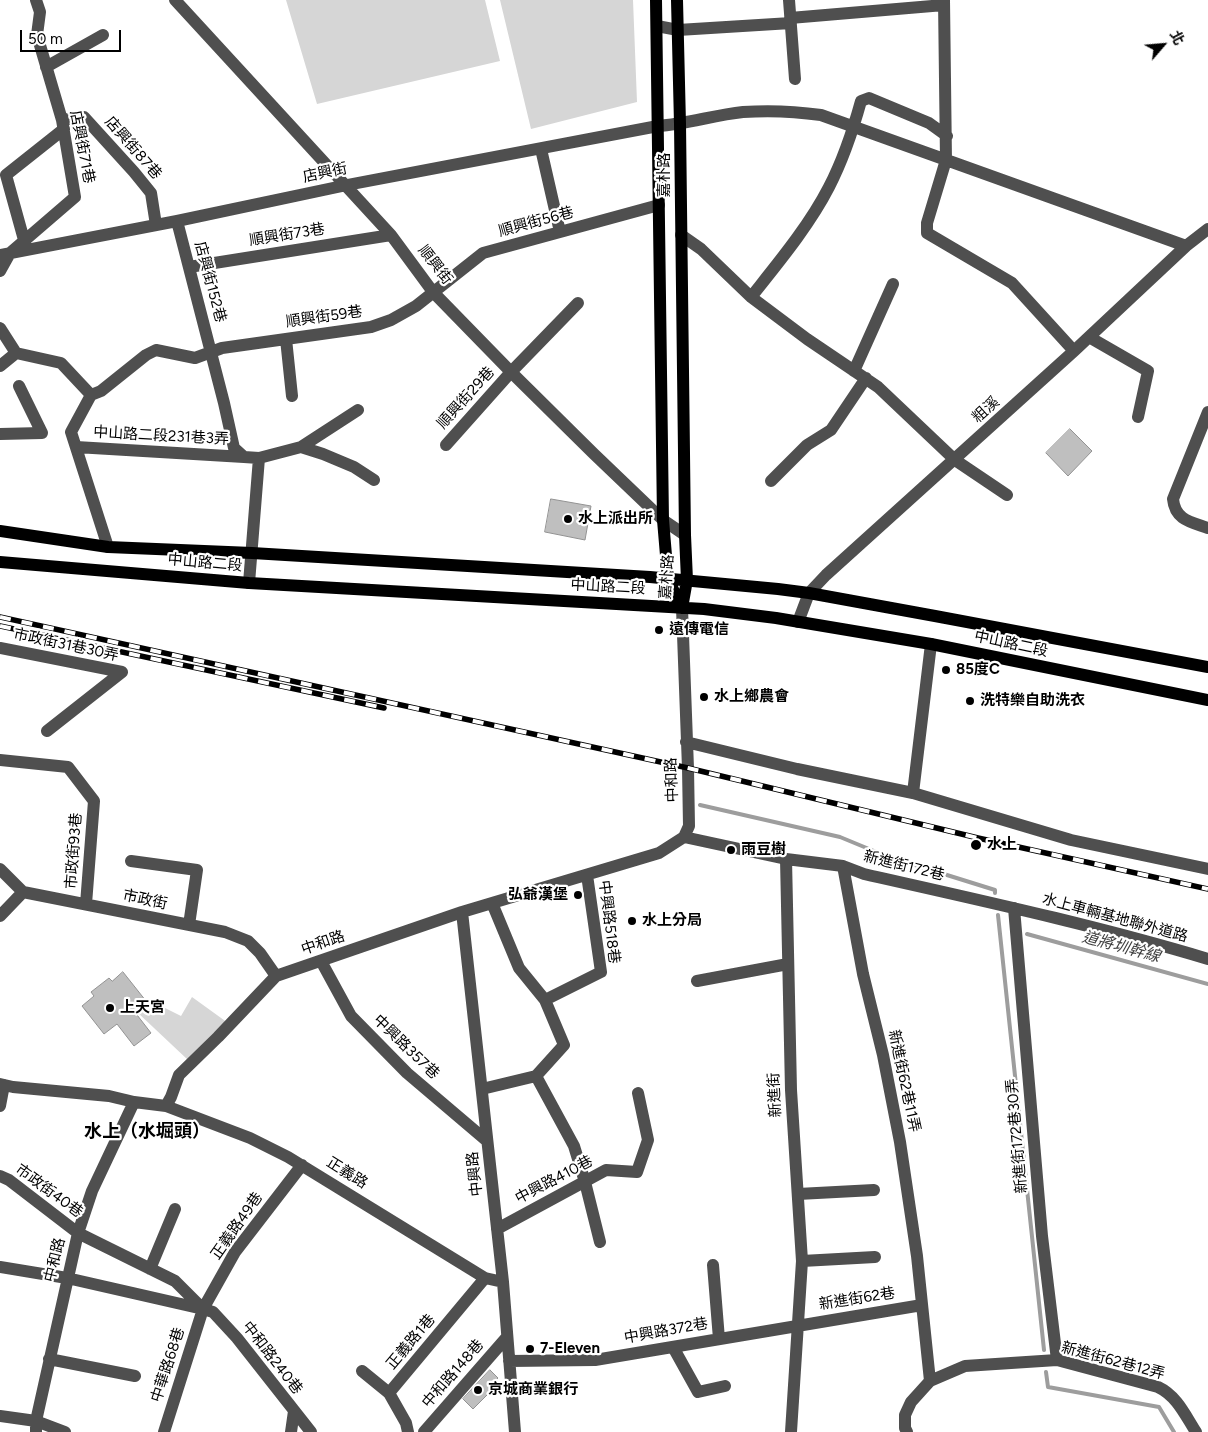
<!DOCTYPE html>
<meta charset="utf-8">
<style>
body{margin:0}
#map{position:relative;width:1208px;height:1432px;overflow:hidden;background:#fff;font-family:Figtree,"Noto Sans TC",sans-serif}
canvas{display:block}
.north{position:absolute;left:1138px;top:20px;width:50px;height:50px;-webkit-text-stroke:4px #fff;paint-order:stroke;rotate:63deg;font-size:14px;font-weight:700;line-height:20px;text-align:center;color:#000}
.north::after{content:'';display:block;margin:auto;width:18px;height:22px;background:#000;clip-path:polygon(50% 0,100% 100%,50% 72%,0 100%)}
.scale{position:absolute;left:20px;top:30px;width:101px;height:22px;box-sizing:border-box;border:2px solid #000;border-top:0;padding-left:6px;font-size:15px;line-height:18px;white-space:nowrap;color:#000;-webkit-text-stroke:4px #fff;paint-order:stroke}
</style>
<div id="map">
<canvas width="1208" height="1432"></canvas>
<div class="north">北</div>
<div class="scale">50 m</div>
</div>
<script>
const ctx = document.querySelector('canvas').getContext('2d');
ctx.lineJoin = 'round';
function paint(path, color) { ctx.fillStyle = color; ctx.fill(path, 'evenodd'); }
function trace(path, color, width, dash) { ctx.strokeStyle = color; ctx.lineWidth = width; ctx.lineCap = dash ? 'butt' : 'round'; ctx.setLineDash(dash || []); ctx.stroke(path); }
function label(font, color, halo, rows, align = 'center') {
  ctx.font = font + ' Figtree,"Noto Sans TC",sans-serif'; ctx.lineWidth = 4.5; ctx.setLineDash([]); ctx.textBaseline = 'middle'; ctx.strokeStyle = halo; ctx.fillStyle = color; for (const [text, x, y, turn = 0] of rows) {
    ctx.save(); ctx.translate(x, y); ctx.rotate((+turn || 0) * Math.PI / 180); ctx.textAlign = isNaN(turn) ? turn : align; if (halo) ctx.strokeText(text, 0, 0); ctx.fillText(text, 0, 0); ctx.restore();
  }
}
paint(new Path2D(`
 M286,0H485L500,61L317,104Z
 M500,0H633L637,102L531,129Z
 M192,997L228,1023L188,1060L137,1012L151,1001L181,1016Z`), '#d6d6d6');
trace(new Path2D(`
 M700,805L840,837L886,856L995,890V893
 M998,915L1044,1350
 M1027,934L1208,984
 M1046,1372L1048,1387L1159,1407L1174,1432`), '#9d9d9d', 4);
const building = new Path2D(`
 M1070,429L1092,451L1068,476L1046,453Z
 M551,499L591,506L585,540L545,532Z
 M123,972L146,1001L134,1011L151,1033L134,1046L117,1024L104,1034L82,1006L94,996L91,992L109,978L112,981Z
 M490,1370L498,1378L494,1382L497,1385L473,1409L463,1399Z`);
paint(building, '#bfbfbf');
trace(building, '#939393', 1);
trace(new Path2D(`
 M175,0L391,235L433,292L511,372L594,454L663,520L685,535
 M789,0L795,79
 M944,0L946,160L927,223V233L1012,283L1074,351
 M790,18L944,5
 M657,26L678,30L791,23
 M46,67L103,35
 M62,120L84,117L134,172L151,193L156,225
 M541,149L560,232
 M177,221L224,403L234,448L244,457L259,458L249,583
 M681,235L701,249L751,297L807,339L878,387L955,460L1007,495
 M24,240L6,175L64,129
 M0,255L177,221L347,185L658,126C687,124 714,115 743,112C771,110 793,111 821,115L1186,246
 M189,267L391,235
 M0,271L10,253L75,197L62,120L37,35L40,12L36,0
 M751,297C778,263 809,226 829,187C843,160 853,130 861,101L869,98L929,123L947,136
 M0,328L16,353
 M1089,337L1148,371L1138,417
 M286,339L292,396
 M0,366L16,353L61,363L91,395L101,391L146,355L156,350L195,358L222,348L371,327L391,320L416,306L483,253L659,205
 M854,371L893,284
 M91,395L71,432L108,547
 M1208,412L1173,499C1175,520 1191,522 1208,528
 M0,434L42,433L19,386
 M446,445L511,372L578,303
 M76,447L244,457
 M301,447L358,410
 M259,458L301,447L323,454L354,467L374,480
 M771,481L807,445L831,430L866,378
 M798,622L809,593L826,575L1074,351L1186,246L1208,229
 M0,648L122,672L47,731
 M686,742L797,769L913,793L1071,840L1208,869
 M0,760L68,767L94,801L86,904
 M913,793L931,644
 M684,837L786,859L843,866L864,874C979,900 1095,925 1208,959
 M786,859L791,1090L802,1261L791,1432
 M131,861L197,870L189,925
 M843,866L863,974L883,1055L900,1142L917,1256L930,1381
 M0,869L23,892
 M492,903L519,968L545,1000L564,1045L536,1076
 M1014,908L1042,1236L1057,1360
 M462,912L503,1282L515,1432
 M0,916L23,892L225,932L248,941L260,953L276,976
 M321,961L351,1016L407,1073L487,1141
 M697,981L788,964
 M545,1000L601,972L587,875
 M0,1084L13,1087L109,1096L134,1102
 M482,1089L536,1076L574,1146L585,1182L600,1242
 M0,1106L4,1085
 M166,1106L250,1138L288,1157L485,1278L503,1282
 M0,1176L9,1180L78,1233L175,1281L203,1309
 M798,1194L874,1190
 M497,1229L606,1170L637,1172L648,1140L638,1093
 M802,1261L875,1257
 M713,1265L719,1339
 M0,1267L67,1278L203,1309L213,1312L237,1338L311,1432
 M150,1269L175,1209
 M673,1347L698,1392L725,1386
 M49,1359L135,1376
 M509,1361L595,1360L922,1305
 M362,1371L389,1393
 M0,1416L36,1421L65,1432
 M36,1432V1421L78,1233L92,1191L134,1102L166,1106L171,1097L179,1075L218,1037L276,976L462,912L659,853L684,837L689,826L688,768L682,608
 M164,1432L203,1309L235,1252L302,1165
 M291,1432L294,1411
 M408,1432L406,1423L389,1393L485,1278
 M424,1432L507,1337
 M907,1432L905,1428V1415L911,1402L930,1381L965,1366L1057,1360L1158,1387C1177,1396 1185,1415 1196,1432`), '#4f4f4f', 12);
trace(new Path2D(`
 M656,0L663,520L668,579L682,608
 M677,0L680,124L685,535L687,580L682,608
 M0,531L108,547L252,553L650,577L778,589L809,593L935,616L1208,667
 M0,562L249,583L704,609L776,618L931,644L1208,700`), '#000', 12);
const rail = new Path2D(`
 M0,617L688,768L978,838L1208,889
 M0,626L384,708`);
trace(rail, '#000', 5.5);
trace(rail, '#fff', 4, [11]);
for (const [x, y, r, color] of [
 [568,519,5,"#000"],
 [659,630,5,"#000"],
 [946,670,5,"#000"],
 [704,697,5,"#000"],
 [970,701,5,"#000"],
 [976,845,6,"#000"],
 [731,850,5,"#000"],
 [578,895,5,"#000"],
 [632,921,5,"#000"],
 [110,1008,5,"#000"],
 [530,1349,5,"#000"],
 [478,1390,5,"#000"]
]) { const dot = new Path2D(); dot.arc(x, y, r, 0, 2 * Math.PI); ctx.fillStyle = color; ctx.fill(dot); trace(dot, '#fff', 2); }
label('15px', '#000', '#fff', [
 ["店興街71巷",82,147,79],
 ["店興街87巷",133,148,49],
 ["店興街",325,173,-12],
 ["嘉朴路",665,175,-90],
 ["順興街56巷",536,222,-15],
 ["順興街73巷",287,235,-9],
 ["順興街",435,265,52],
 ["店興街152巷",210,282,75],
 ["順興街59巷",324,317,-8],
 ["順興街29巷",466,398,-48],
 ["粗溪",986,410,-42],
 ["中山路二段231巷3弄",161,436,3],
 ["中山路二段",205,563,5],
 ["嘉朴路",667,577,-86],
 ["中山路二段",608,587,3],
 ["中山路二段",1011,644,12],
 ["市政街31巷30弄",66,645,12],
 ["中和路",672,780,-92],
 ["市政街93巷",74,851,-86],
 ["新進街172巷",904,866,14],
 ["市政街",145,900,12],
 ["水上車輛基地聯外道路",1115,918,15],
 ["中興路518巷",609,922,83],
 ["中和路",323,943,-19],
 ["中興路357巷",406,1047,44],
 ["新進街62巷11弄",904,1081,78],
 ["新進街",775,1095,-93],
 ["新進街172巷30弄",1017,1136,-95],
 ["正義路",347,1173,32],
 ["中興路",475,1174,-96],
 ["中興路410巷",554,1180,-28],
 ["市政街40巷",49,1191,36],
 ["正義路49巷",237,1226,-55],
 ["中和路",55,1260,-76],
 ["新進街62巷",857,1299,-9],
 ["中興路372巷",666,1331,-10],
 ["正義路1巷",411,1342,-50],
 ["中和路240巷",272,1358,52],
 ["新進街62巷12弄",1113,1361,15],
 ["中華路68巷",168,1365,-72],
 ["中和路148巷",453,1374,-49]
]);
label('bold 15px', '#000', '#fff', [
 ["水上派出所",578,519],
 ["遠傳電信",669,630],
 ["85度C",956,670],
 ["水上鄉農會",714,697],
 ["洗特樂自助洗衣",980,701],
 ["水上",987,845],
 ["雨豆樹",741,850],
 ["弘爺漢堡",568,895,"right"],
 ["水上分局",642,921],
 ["上天宮",120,1008],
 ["7-Eleven",540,1349],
 ["京城商業銀行",488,1390]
], 'left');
label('italic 16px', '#3e3e3e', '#fff', [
 ["道將圳幹線",1121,947,15]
]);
label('bold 18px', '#000', '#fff', [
 ["水上（水堀頭）",147,1132]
]);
</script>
